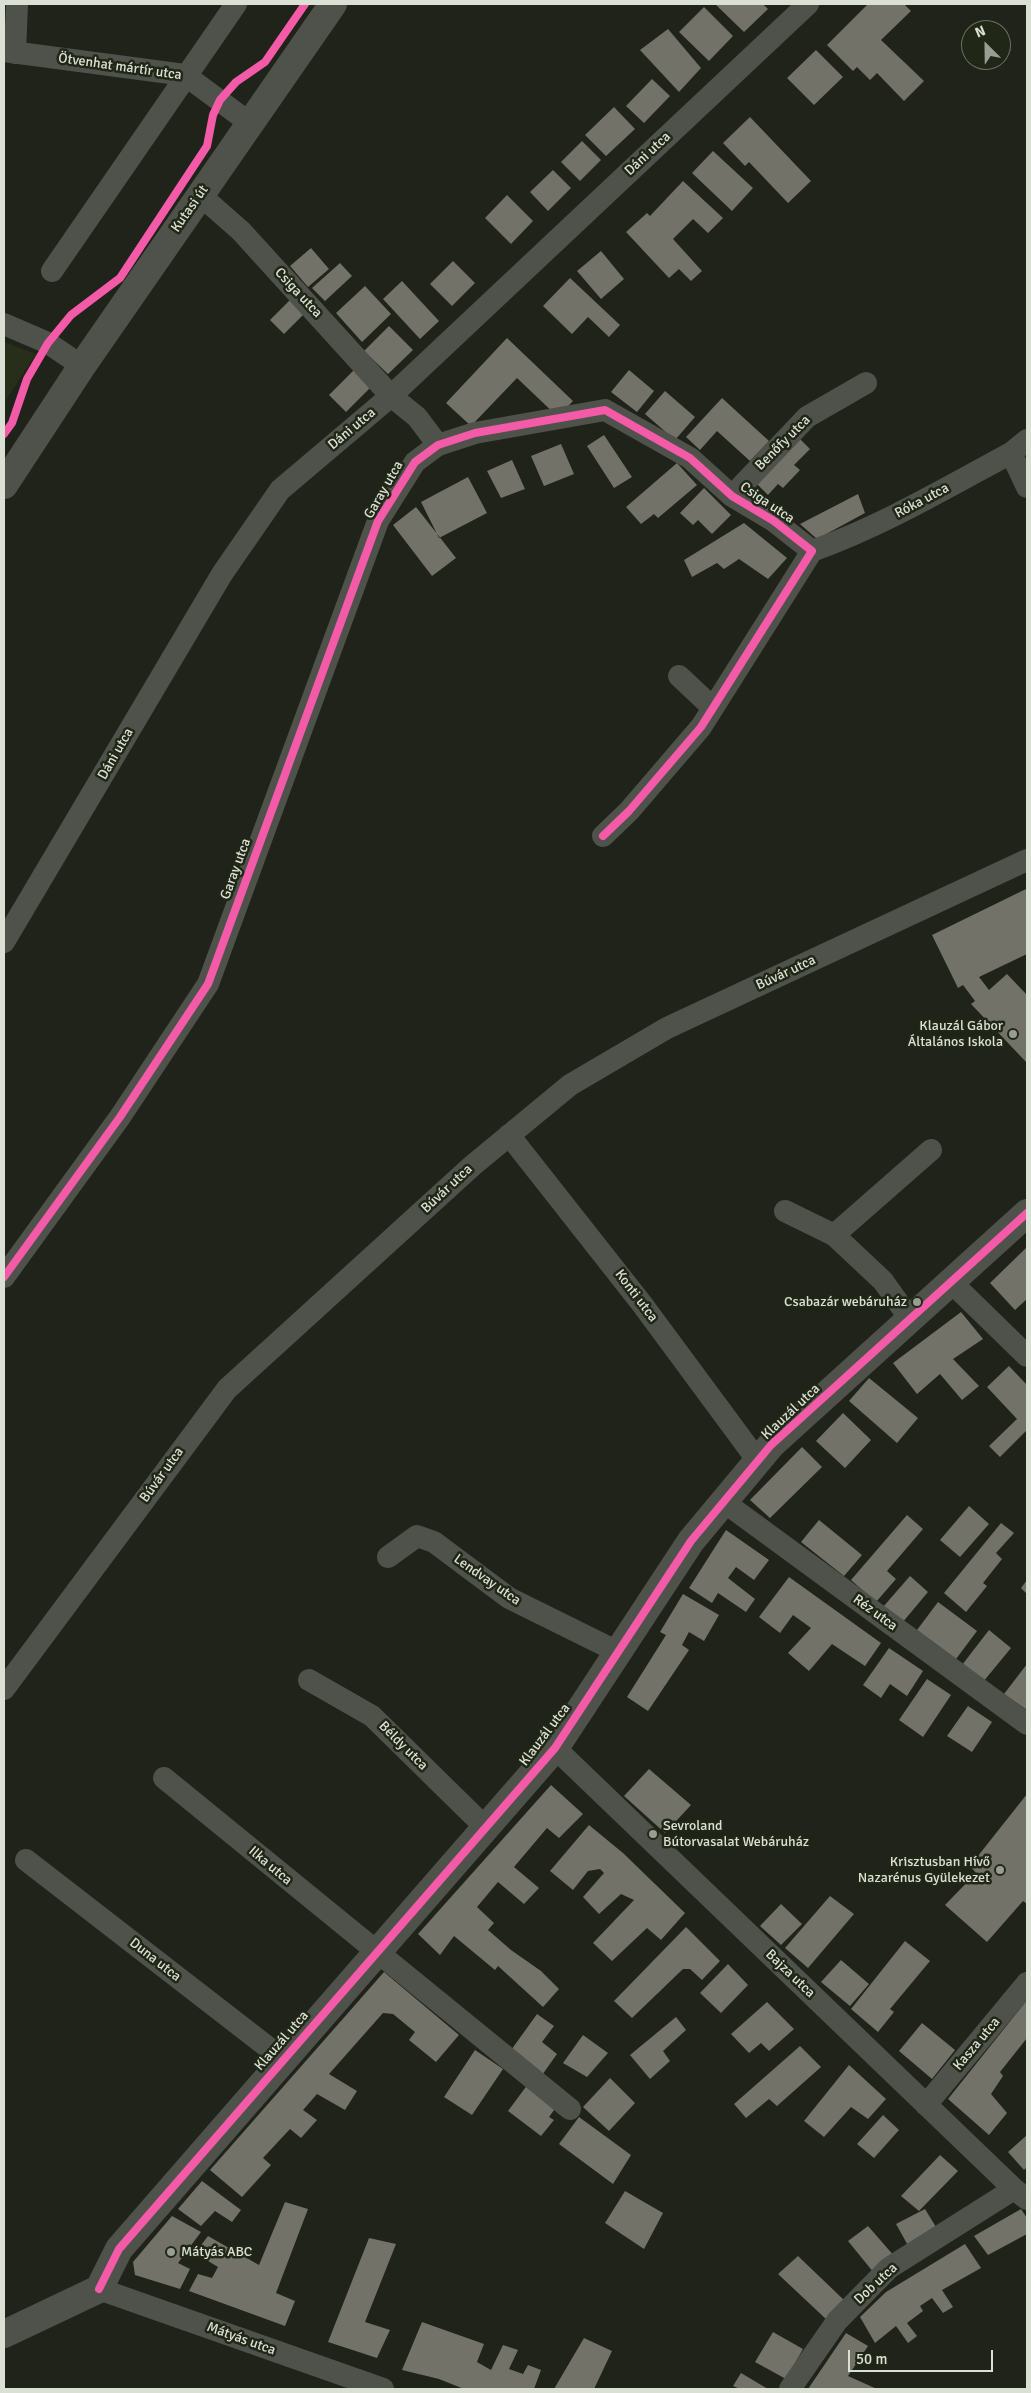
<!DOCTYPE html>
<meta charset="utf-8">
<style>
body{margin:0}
#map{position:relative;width:1031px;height:2393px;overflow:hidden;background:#1f231a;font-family:Signika,sans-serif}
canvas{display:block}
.frame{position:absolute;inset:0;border:5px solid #dbe0d5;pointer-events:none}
.north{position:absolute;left:961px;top:20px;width:50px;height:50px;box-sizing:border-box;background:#202716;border:1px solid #6b7162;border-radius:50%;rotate:337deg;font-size:14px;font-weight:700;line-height:20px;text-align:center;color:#dbe0d5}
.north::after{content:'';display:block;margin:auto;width:18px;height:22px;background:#999e94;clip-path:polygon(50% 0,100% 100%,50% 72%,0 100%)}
.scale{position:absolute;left:848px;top:2350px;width:145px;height:22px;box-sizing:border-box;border:2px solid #dbe0d5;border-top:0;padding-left:6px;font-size:15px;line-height:18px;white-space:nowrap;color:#dbe0d5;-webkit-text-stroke:4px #202716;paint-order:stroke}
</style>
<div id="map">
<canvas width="1031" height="2393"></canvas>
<div class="frame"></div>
<div class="north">N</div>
<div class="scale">50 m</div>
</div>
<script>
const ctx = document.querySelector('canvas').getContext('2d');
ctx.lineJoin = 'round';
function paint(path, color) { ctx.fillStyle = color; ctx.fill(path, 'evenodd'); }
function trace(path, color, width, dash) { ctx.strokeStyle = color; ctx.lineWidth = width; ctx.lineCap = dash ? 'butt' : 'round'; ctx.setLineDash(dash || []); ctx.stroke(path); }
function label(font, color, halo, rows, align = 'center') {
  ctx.font = font + ' Signika,sans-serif'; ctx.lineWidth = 5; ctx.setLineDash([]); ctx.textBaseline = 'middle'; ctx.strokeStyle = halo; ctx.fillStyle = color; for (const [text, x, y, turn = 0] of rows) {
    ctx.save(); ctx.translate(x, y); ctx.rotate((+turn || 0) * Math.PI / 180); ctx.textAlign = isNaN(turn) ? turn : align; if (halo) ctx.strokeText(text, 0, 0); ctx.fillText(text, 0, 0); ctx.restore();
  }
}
paint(new Path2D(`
 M4,342L36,354L4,403Z`), '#272f1a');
paint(new Path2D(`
 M715,4H763L768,9L744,32Z
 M868,4H904L911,11L881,40L924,81L904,101L877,73L870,80L857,67L853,71L827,45Z
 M704,7L733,36L709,61L679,32Z
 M668,29L701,68L679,92L640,50Z
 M816,50L843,77L814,105L787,78Z
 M652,79L670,96L644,123L626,106Z
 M614,107L635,129L606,156L585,135Z
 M750,117L811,181L788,203L749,162L745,166L723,143Z
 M582,141L601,160L580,181L561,162Z
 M713,151L753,188L732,211L692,173Z
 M553,170L571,188L548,211L530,192Z
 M683,181L723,218L708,233L693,219L673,239L702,271L691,281L679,269L669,278L626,232L647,213L650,216Z
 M507,195L533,221L511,244L485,218Z
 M311,248L329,269L308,287L290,266Z
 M601,251L624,279L601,299L577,271Z
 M453,261L475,283L452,306L430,284Z
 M340,263L352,276L325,301L312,288Z
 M570,278L620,325L609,337L588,317L572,334L543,306Z
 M402,281L439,321L420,339L383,299Z
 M365,286L391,314L362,342L336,313Z
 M290,300L304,314L284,334L270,320Z
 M389,326L413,350L388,374L364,351Z
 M507,338L573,401L558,417L517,378L471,426L446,403Z
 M354,370L371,387L346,412L329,395Z
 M629,370L654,391L637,412L611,392Z
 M665,391L695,417L675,440L645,414Z
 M722,398L769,441L750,461L717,431L700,450L686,437Z
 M604,435L632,477L614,488L587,446Z
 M797,436L810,449L794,465L800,470L783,488L778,484L768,495L753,480Z
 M561,444L574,474L544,486L531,456Z
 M512,460L525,489L501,498L487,471Z
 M677,463L697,485L658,518L654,514L641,524L626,507Z
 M468,477L487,513L439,538L421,502Z
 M704,488L731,515L712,534L698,520L693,525L680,513Z
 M858,494L865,513L817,539L800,524Z
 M416,507L456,558L432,576L393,525Z
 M744,523L787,558L768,579L739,559L724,569L717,563L692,577L684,560Z
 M1026,889L1027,954L979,977L989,990L1007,974L1027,995V1063L971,1004L975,1001L963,985L958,988L932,935Z
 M1027,1247V1299L1015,1310L990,1283Z
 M961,1312L983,1339L953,1359L979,1386L962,1400L940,1374L917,1394L893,1363Z
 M1009,1366L1027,1385V1430L1000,1457L989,1446L1017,1419L987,1387Z
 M869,1378L918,1418L897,1443L849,1401Z
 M843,1413L871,1440L845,1468L816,1441Z
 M802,1447L822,1467L770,1518L750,1500Z
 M969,1506L989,1524L960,1557L940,1540Z
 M907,1515L923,1529L887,1571L896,1579L876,1602L851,1580Z
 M819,1520L862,1555L844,1576L801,1542Z
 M1001,1523L1014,1533L996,1553L1002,1559L983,1583L987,1586L966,1612L944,1593Z
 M726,1530L769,1560L754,1580L736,1567L728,1578L755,1599L746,1612L718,1593L712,1603L689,1588Z
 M910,1576L928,1592L902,1623L883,1607Z
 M789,1577L881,1643L865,1666L832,1644L809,1671L788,1653L811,1628L793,1615L780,1633L759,1617Z
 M1027,1580V1594L1021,1588Z
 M683,1594L719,1615L704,1641L689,1632L682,1645L689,1650L648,1711L627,1697L666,1635L660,1632Z
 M938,1602L977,1631L956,1659L917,1630Z
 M989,1630L1011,1648L983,1682L962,1665Z
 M889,1648L923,1671L907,1696L890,1684L881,1698L863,1685Z
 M1027,1664V1710L1004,1694Z
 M927,1679L951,1695L923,1737L899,1720Z
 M968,1706L992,1722L972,1752L947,1736Z
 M649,1769L691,1805L665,1833L624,1796Z
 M551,1785L583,1814L559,1838L547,1828L514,1867L539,1888L524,1904L498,1882L477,1907L494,1923L488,1930L511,1950L541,1971L559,1989L543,2007L498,1966L495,1970L454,1936L440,1955L418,1934Z
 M1027,1794V1904L1023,1901L987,1942L945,1905L976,1873L970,1866Z
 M589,1825L623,1853L685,1913L661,1940L647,1928L612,1961L593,1943L634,1900L621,1894L599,1914L583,1897L604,1873L600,1869L588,1871L573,1890L550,1871Z
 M830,1896L854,1914L808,1968L785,1948Z
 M781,1904L802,1924L781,1945L760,1926Z
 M686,1927L720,1961L702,1980L690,1969H683L632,2018L614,2001Z
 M905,1941L930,1961L890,2009L894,2012L878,2032L851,2009Z
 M841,1960L869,1984L850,2006L821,1982Z
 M728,1964L748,1985L721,2013L700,1993Z
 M384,1972L459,2035L436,2062L409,2040L415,2032L393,2014L383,2013L329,2074L357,2091L345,2110L317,2094L303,2110L317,2120L301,2138L290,2129L263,2158L271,2165L242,2197L210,2170Z
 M1027,2000V2038L1000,2072L1003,2076L991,2094L1007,2113L989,2135L948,2099Z
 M767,2002L794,2029L769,2051L761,2043L749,2053L731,2034Z
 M537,2014L554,2026L542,2042L557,2054L540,2078L509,2053Z
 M676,2017L686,2030L663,2051L670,2061L650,2079L630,2055Z
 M922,2023L955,2050L932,2079L899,2051Z
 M583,2035L608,2053L587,2077L563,2063Z
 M800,2046L821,2067L777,2106L769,2099L746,2118L734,2104Z
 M475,2050L503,2069L472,2115L444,2097Z
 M849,2065L886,2099L868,2119L851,2107L824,2137L804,2121Z
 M610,2078L635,2103L609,2131L583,2107Z
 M528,2084L557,2106L549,2117L554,2120L541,2136L508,2111Z
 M883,2115L899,2130L874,2158L857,2144Z
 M579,2117L631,2155L613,2184L559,2144Z
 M1027,2135V2167L1024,2170L1008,2152Z
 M940,2155L958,2171L919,2211L901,2196Z
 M202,2181L241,2210L232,2222L215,2211L201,2226L178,2209Z
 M625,2191L663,2213L644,2249L605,2223Z
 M285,2202L308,2209L276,2293L295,2301L285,2326L189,2291L198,2274L212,2278L218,2267L195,2253L208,2236L259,2265Z
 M925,2209L939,2232L910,2249L896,2224Z
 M1021,2209L1027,2218V2234L988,2255L974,2236Z
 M172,2216L201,2232L178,2263L190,2269L180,2289L135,2275L133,2262Z
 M868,2226L895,2257L874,2273L848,2241Z
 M369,2238L396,2244L365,2322L390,2330L377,2358L328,2342Z
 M965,2244L981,2268L942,2290L953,2307L943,2313L932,2298L920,2306L923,2311L907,2323L917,2336L908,2343L896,2326L875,2343L860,2317L886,2292Z
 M798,2256L845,2301L827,2320L778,2274Z
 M422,2322L484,2344L477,2362L491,2370L503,2345L518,2350L509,2369L523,2374L528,2365L541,2370L534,2389H464L439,2379L402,2370Z
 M773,2332L803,2349L786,2379L755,2362Z
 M846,2333L868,2346L848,2376L877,2389H808Z
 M584,2338L612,2351L594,2389H554Z
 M741,2373L768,2389H740L733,2386Z`), '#727269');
trace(new Path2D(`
 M4,51L185,75L251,124
 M15,53L17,4
 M200,195L241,231L391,396L417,417L438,445
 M52,271L236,4
 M4,324L48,343L82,366
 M1011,453L1027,487
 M732,496L807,417L866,383
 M812,551C882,526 946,488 1011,453L1027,440
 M679,676L713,708
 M4,942L222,574L280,490L391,396L808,4
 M509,1135L642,1304L758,1461
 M785,1211L834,1235L883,1281L910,1319
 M834,1235L931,1150
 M4,1277L120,1117L208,984L378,521L415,462L438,445L475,433L605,410L690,458L732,496L774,521L812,551L701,727L629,811L603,836
 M951,1282L1027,1356
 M724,1502L1027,1724
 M388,1557L417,1536L434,1542L509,1598L618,1652
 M309,1680L372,1716L485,1827
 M4,1689L227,1389L472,1166L570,1085L667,1028L1027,860
 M555,1748L1014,2189L1027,2199
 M164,1778L570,2109
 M26,1860L283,2059
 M926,2105L1027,1983
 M99,2289L383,2389
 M790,2389L837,2321L889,2268L1014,2189`), '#4f524b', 22);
trace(new Path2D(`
 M4,485L82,366L333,4
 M4,2334L99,2289L119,2249L555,1748L691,1541L771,1445L1027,1213`), '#4f524b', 28);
trace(new Path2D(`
 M4,434L12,423L27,379L48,343L71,315L120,278L207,146L213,115L220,100L236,82L265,62L305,4
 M4,1277L120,1117L208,984L378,521L415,462L438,445L475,433L605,410L690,458L732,496L774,521L812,551L701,727L629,811L603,836
 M99,2289L119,2249L555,1748L691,1541L771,1445L1027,1213`), '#f35aa7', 8);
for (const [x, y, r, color] of [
 [1013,1034,5,"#999e94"],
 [917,1302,5,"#999e94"],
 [653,1834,5,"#999e94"],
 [1000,1870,5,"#999e94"],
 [171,2252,5,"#999e94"]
]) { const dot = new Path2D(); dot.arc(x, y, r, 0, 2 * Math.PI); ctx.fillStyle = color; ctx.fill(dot); trace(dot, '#202716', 2); }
label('14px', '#dbe0d5', '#202716', [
 ["Ötvenhat mártír utca",120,67,8],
 ["Dáni utca",648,154,-43],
 ["Kutasi út",190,209,-55],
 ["Csiga utca",298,293,47],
 ["Dáni utca",352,429,-40],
 ["Benőfy utca",783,443,-45],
 ["Garay utca",384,490,-60],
 ["Róka utca",922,501,-28],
 ["Csiga utca",767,503,34],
 ["Dáni utca",116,754,-60],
 ["Garay utca",236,869,-70],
 ["Búvár utca",786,973,-25],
 ["Búvár utca",447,1189,-43],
 ["Konti utca",636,1296,53],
 ["Klauzál utca",791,1412,-43],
 ["Búvár utca",162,1475,-54],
 ["Lendvay utca",487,1580,35],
 ["Réz utca",875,1613,36],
 ["Klauzál utca",545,1735,-53],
 ["Béldy utca",403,1746,45],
 ["Ilka utca",270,1866,40],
 ["Duna utca",155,1960,38],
 ["Bajza utca",790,1974,44],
 ["Klauzál utca",282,2041,-49],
 ["Kasza utca",977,2044,-50],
 ["Dob utca",876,2284,-43],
 ["Mátyás utca",241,2339,20]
]);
label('14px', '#dbe0d5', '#202716', [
 ["Klauzál Gábor",1003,1026],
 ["Általános Iskola",1003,1042],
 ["Csabazár webáruház",907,1302],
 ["Sevroland",663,1826,"left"],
 ["Bútorvasalat Webáruház",663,1842,"left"],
 ["Krisztusban Hívő",990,1862],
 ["Nazarénus Gyülekezet",990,1878],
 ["Mátyás ABC",181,2252,"left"]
], 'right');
</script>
